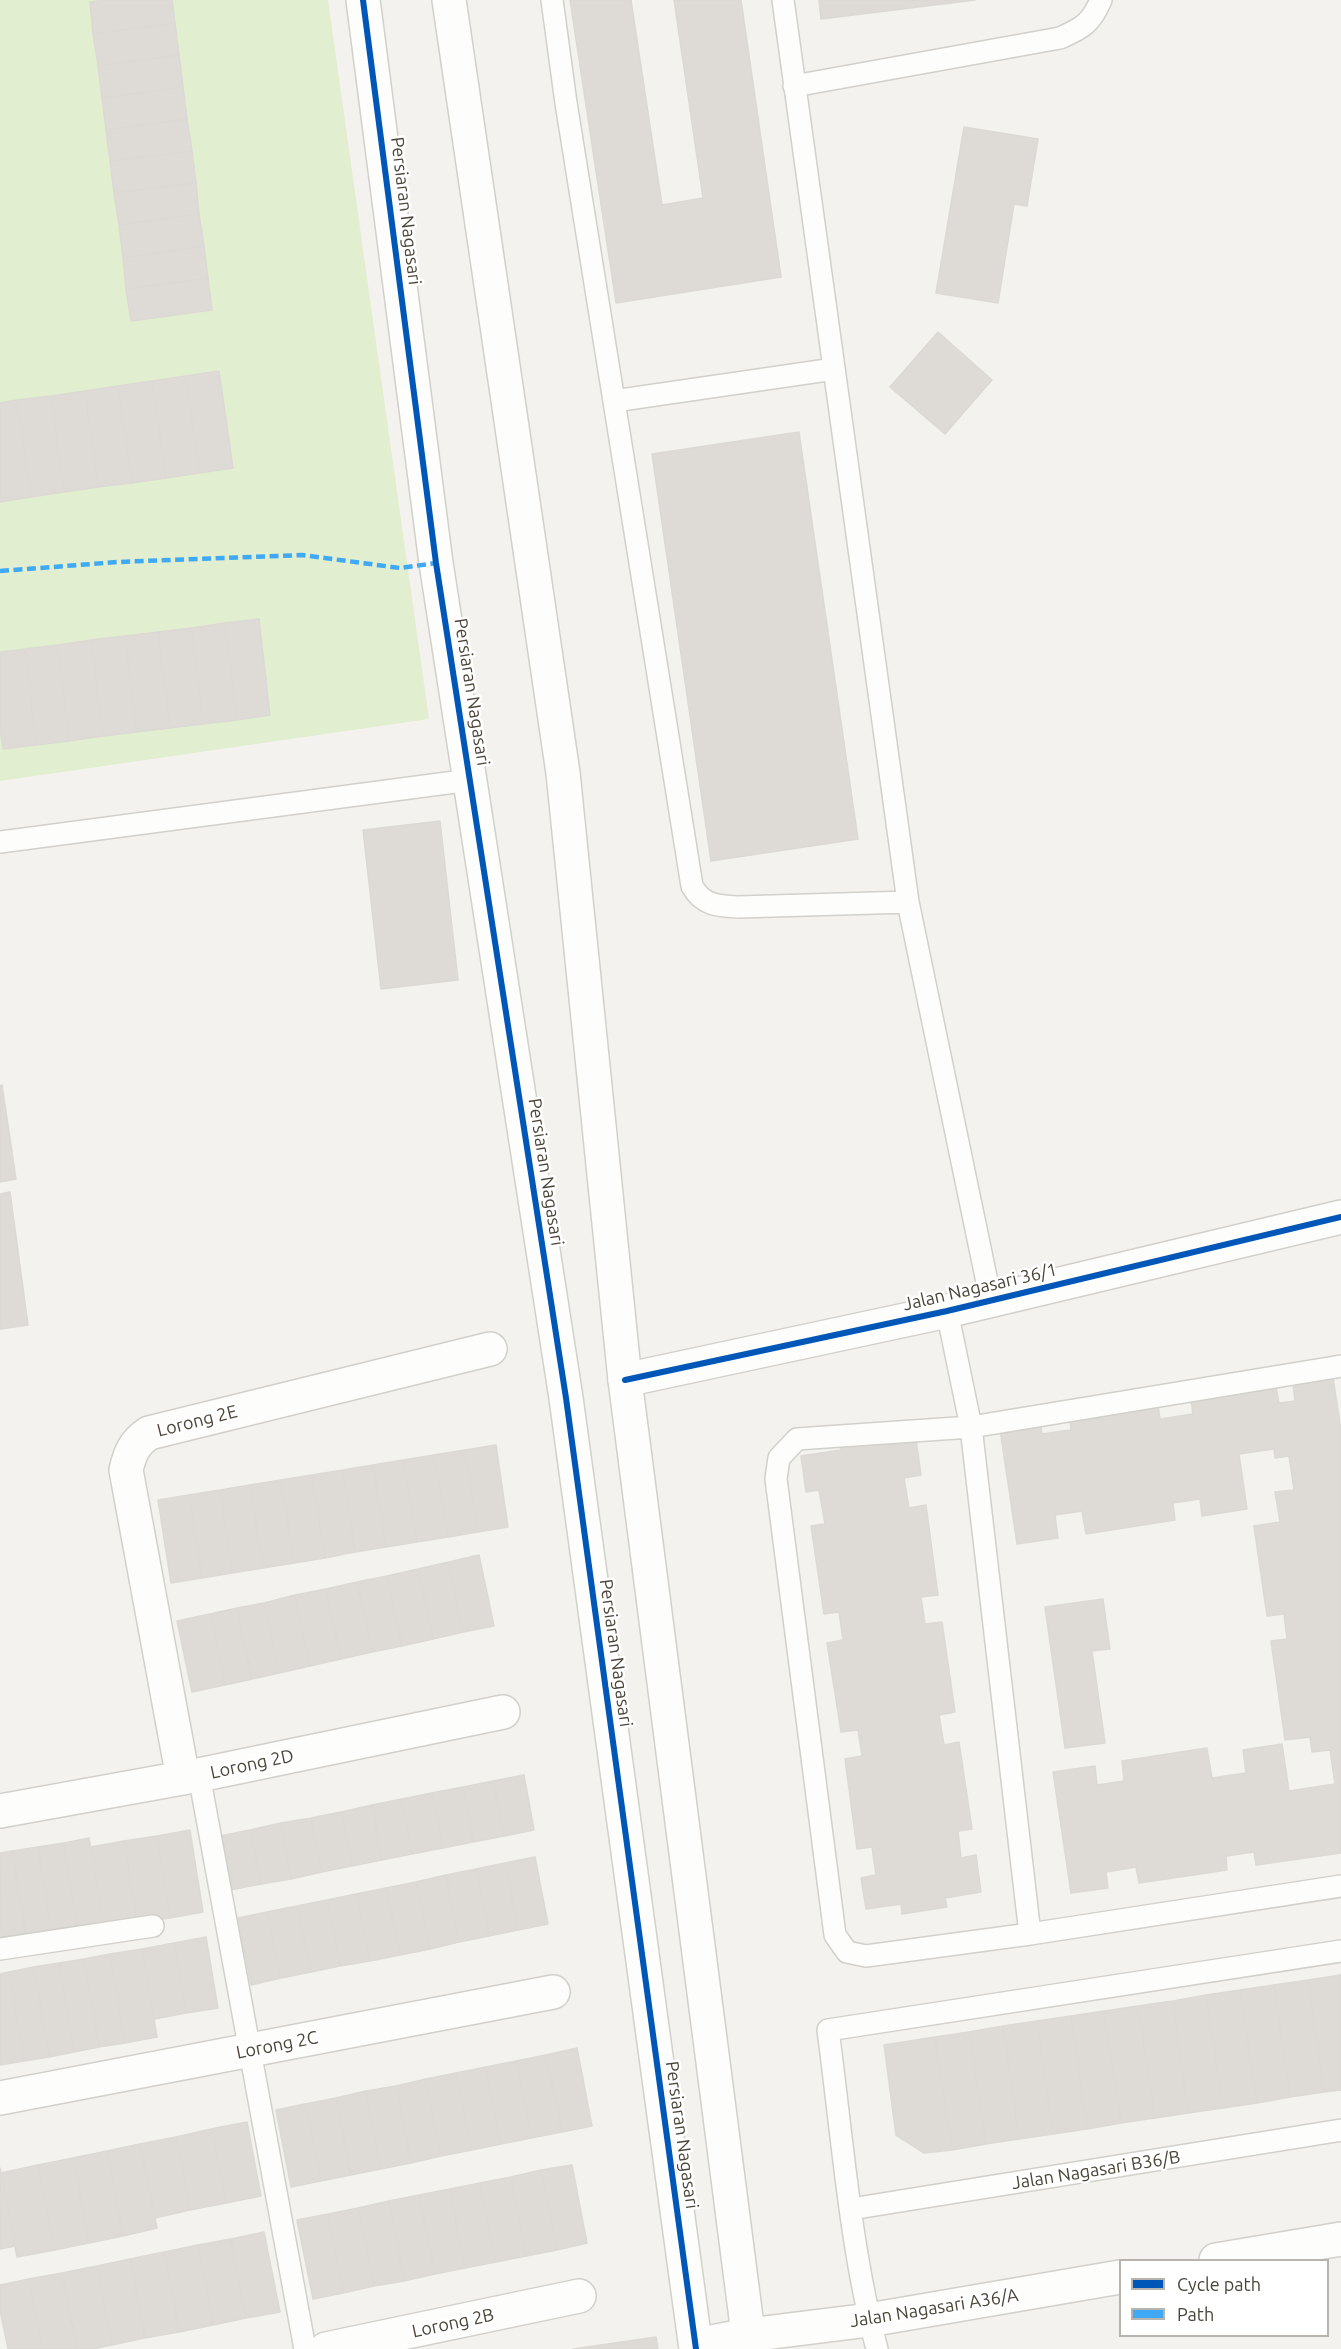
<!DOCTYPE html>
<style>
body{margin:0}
#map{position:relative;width:1341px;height:2349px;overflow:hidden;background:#f4f2ee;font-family:Ubuntu,sans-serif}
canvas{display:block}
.legend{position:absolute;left:1119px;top:2259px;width:210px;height:78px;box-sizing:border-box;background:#fff;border:2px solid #b7b4b0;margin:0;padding:8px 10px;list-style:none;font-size:18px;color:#4b4439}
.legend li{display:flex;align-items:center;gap:12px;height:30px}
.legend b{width:30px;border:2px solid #b7b4b0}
</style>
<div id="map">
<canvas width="1341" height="2349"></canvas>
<ul class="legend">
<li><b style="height:8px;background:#0057b8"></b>Cycle path</li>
<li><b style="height:8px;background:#3fa9f5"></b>Path</li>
</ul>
</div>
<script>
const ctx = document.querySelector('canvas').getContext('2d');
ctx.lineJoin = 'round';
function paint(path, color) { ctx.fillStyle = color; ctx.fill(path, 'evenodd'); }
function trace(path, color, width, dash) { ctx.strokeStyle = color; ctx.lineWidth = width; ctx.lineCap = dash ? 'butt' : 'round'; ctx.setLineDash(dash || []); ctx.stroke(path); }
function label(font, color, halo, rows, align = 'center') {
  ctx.font = font + ' Ubuntu,sans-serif'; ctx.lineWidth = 5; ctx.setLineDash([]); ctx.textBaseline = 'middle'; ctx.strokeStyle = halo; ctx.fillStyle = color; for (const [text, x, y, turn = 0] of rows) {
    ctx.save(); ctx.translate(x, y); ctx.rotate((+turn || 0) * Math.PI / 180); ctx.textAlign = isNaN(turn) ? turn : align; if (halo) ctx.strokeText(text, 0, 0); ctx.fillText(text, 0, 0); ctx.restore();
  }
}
paint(new Path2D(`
 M0,0H328L429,719L0,781Z`), '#e1eecf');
const building = new Path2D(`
 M106,0H172L175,23L93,34L90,2Z
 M570,0H631L662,205L703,198L674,0H741L781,277L616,303Z
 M819,0H975L821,19Z
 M175,23L179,55L98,66L93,34Z
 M179,55L183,87L102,98L98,66Z
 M183,87L187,119L106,130L102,98Z
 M187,119L192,151L110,161L106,130Z
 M964,127L1038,139L1027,206L1014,204L998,303L936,293Z
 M192,151L196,183L114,193L110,161Z
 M196,183L199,214L119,225L114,193Z
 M199,214L204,246L123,258L119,225Z
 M204,246L208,278L126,289L123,258Z
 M208,278L212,310L131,321L126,289Z
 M938,332L992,380L945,434L890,387Z
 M219,371L233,468L199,473L186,376Z
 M186,376L199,473L166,478L152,381Z
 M152,381L166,478L132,483L118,386Z
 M118,386L132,483L98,487L85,391Z
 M85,391L98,487L64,492L51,396Z
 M51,396L64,492L31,497L17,400Z
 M17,400L31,497L0,502V403Z
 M799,432L858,839L711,861L652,454Z
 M259,619L270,715L237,720L225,623Z
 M225,623L237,720L203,724L192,628Z
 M192,628L203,724L170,728L158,632Z
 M158,632L170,728L136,732L125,636Z
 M125,636L136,732L103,736L91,640Z
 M91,640L103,736L69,741L58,645Z
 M58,645L69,741L36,745L25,649Z
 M25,649L36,745L3,749L0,727V652Z
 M440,821L458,980L381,989L363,830Z
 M2,1085L16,1179L0,1182V1086Z
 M10,1192L28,1325L0,1329V1194Z
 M1333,1378L1341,1429V1853L1256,1865L1254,1852L1226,1856L1227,1870L1139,1883L1136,1867L1106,1872L1108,1888L1071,1893L1053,1772L1095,1766L1097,1785L1124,1781L1122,1761L1207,1748L1212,1778L1246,1773L1243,1750L1282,1744L1289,1791L1335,1784L1330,1750L1312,1752L1310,1737L1285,1740L1271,1641L1287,1639L1284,1614L1267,1616L1254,1526L1280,1522L1275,1492L1294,1490L1289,1456L1275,1458L1274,1449L1239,1454L1247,1509L1202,1516L1200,1499L1173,1503L1175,1520L1086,1534L1082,1511L1055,1515L1058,1538L1017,1544L1000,1429L1040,1423L1042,1434L1071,1430L1070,1418L1158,1405L1160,1419L1193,1414L1191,1400L1276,1387L1279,1403L1295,1401L1293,1384Z
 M916,1439L921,1475L904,1478L909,1508L926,1505L938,1595L921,1597L925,1624L942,1622L955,1712L939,1715L944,1745L959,1742L972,1829L958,1831L961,1858L976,1855L981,1892L945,1898L947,1907L902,1914L901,1904L866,1909L861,1878L876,1875L872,1847L857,1849L845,1759L862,1756L858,1730L841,1732L827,1643L843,1640L839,1612L824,1614L811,1526L825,1524L819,1490L806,1492L801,1456L841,1450L839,1441Z
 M496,1445L508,1527L478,1532L465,1450Z
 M465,1450L478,1532L448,1537L434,1455Z
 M434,1455L448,1537L417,1542L403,1460Z
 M403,1460L417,1542L386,1547L373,1465Z
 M373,1465L386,1547L355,1552L343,1470Z
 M343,1470L355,1552L325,1558L312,1475Z
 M312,1475L325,1558L294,1563L281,1480Z
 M281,1480L294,1563L263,1568L250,1485Z
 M250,1485L263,1568L232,1573L220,1490Z
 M220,1490L232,1573L202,1578L189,1495Z
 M189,1495L202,1578L171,1583L158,1500Z
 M479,1555L494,1626L463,1632L449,1562Z
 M449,1562L463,1632L433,1639L418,1569Z
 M418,1569L433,1639L402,1646L387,1576Z
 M387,1576L402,1646L372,1652L357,1582Z
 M357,1582L372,1652L341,1659L326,1589Z
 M326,1589L341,1659L310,1666L295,1595Z
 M295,1595L310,1666L279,1673L264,1603Z
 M1103,1599L1110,1649L1092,1651L1105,1743L1065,1748L1045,1607Z
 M264,1603L279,1673L252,1679L237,1608Z
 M237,1608L252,1679L225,1685L210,1614Z
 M210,1614L225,1685L192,1692L177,1621Z
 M524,1775L534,1830L504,1836L493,1781Z
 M493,1781L504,1836L473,1842L463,1787Z
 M463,1787L473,1842L443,1848L432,1793Z
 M432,1793L443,1848L412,1854L402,1799Z
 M402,1799L412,1854L382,1860L372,1805Z
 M372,1805L382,1860L352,1866L341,1812Z
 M341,1812L352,1866L322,1872L311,1818Z
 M311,1818L322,1872L291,1879L281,1823Z
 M281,1823L291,1879L261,1884L250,1830Z
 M190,1830L203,1912L170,1918L157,1836Z
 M250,1830L261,1884L230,1890L220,1836Z
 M157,1836L170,1918L137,1923L124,1841Z
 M89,1838L104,1929L78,1933L64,1843Z
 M124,1841L137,1923L104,1929L91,1847Z
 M64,1843L78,1933L52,1937L38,1847Z
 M38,1847L52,1937L27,1942L12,1851Z
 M12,1851L27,1942L1,1946L0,1853Z
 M535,1857L548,1924L518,1930L505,1863Z
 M505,1863L518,1930L489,1936L476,1869Z
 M476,1869L489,1936L459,1942L446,1875Z
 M446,1875L459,1942L430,1949L416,1882Z
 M416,1882L430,1949L400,1955L386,1888Z
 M386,1888L400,1955L370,1961L356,1894Z
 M356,1894L370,1961L340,1966L327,1900Z
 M327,1900L340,1966L311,1972L297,1906Z
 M297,1906L311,1972L281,1978L267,1912Z
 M267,1912L281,1978L251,1985L238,1918Z
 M206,1937L218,2008L186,2013L174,1943Z
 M174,1943L186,2013L154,2019L142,1949Z
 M142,1949L157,2037L125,2043L110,1954Z
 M110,1954L125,2043L99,2047L84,1959Z
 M84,1959L99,2047L74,2052L59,1963Z
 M59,1963L74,2052L49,2057L34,1967Z
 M34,1967L49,2057L24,2061L9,1972Z
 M9,1972L24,2061L0,2065V1974Z
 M1341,1975V2090L1324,2092L1308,1980Z
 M1308,1980L1324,2092L1290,2097L1274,1985Z
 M1274,1985L1290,2097L1257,2103L1240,1990Z
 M1240,1990L1257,2103L1223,2108L1206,1995Z
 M1206,1995L1223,2108L1188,2113L1173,2001Z
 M1173,2001L1188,2113L1155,2118L1138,2006Z
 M1138,2006L1155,2118L1121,2123L1104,2011Z
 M1104,2011L1121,2123L1087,2129L1071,2016Z
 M1071,2016L1087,2129L1053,2134L1037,2021Z
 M1037,2021L1053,2134L1019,2139L1003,2026Z
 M1003,2026L1019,2139L986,2144L969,2032Z
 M969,2032L986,2144L952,2150L935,2037Z
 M935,2037L952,2150L924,2153L896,2135L884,2045Z
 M577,2048L592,2126L562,2132L546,2055Z
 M546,2055L562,2132L531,2138L516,2061Z
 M516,2061L531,2138L501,2144L486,2067Z
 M486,2067L501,2144L472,2150L456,2073Z
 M456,2073L472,2150L441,2156L426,2079Z
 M426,2079L441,2156L411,2163L396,2086Z
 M396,2086L411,2163L381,2169L366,2091Z
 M366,2091L381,2169L351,2175L336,2098Z
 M336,2098L351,2175L321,2181L305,2104Z
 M305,2104L321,2181L291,2187L276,2110Z
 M247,2122L261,2196L226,2203L211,2129Z
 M211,2129L226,2203L190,2210L176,2137Z
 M176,2137L190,2210L155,2218L140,2144Z
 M140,2144L157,2228L123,2236L107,2151Z
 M107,2151L123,2236L89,2243L73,2158Z
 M73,2158L89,2243L55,2250L38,2165Z
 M38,2165L55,2250L17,2257L1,2173Z
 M572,2165L587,2243L557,2250L541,2170Z
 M0,2168L15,2246L0,2249Z
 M541,2170L557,2250L526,2256L511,2177Z
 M511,2177L526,2256L496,2262L480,2183Z
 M480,2183L496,2262L465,2268L450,2189Z
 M450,2189L465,2268L435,2274L419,2195Z
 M419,2195L435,2274L404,2281L389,2201Z
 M389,2201L404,2281L374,2286L358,2208Z
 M358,2208L374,2286L343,2293L328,2214Z
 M328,2214L343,2293L313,2299L297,2220Z
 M264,2232L280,2312L246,2318L231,2239Z
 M231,2239L246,2318L213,2325L198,2245Z
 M198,2245L213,2325L179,2332L164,2252Z
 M164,2252L179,2332L145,2338L130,2259Z
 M130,2259L145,2338L112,2345L97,2266Z
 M97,2266L112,2345L92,2349H77L62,2273Z
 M62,2273L77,2349H43L29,2279Z
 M29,2279L43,2349H8L0,2310V2285Z
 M656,2337L658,2349H573Z`);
paint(building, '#dedbd6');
trace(building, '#dcd9d4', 1.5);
const service = new Path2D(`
 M552,0L566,103L692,886C703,906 719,906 739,907L908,902
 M783,0L908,902L991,1301
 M794,86L1060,38C1083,28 1091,23 1101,0
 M614,401L834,369
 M0,842L470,780
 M947,1311L971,1427L1030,1934L1341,1886
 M199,1775L305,2349
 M1030,1934L866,1956L847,1952L835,1935L776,1479L779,1458L797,1439L971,1427L1341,1366
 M0,1949L153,1926
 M851,2209L1341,2130
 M877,2349C850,2248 842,2134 828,2030L1341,1951`);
const minor = new Path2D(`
 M625,1380L947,1311L1341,1217
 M183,1778L126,1470C130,1453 134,1443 149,1433L490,1349
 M0,1811L199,1775L503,1712
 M0,2098L553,1992
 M1216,2260L1341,2239
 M696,2345L748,2335L869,2320L1120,2277
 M326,2349L579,2296`);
const tertiary = new Path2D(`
 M363,0L436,563L566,1398L696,2349
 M449,0L563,773L625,1380L750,2349`);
trace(service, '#d2d0cb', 24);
trace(minor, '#d2d0cb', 36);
trace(tertiary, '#d2d0cb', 36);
trace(service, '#fdfdfc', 21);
trace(minor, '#fdfdfc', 33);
trace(tertiary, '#fdfdfc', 33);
trace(new Path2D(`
 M0,571L118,562L302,555L400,568L436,563`), '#3fa9f5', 4.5, [9, 4.5]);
trace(new Path2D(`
 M363,0L436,563L566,1398L696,2349
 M625,1380L947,1311L1341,1217`), '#0057b8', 6);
label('18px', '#4b4439', '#fff', [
 ["Persiaran Nagasari",406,211,83],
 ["Persiaran Nagasari",472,692,81],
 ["Persiaran Nagasari",546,1172,81],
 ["Jalan Nagasari 36/1",980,1287,-13],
 ["Lorong 2E",197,1421,-14],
 ["Persiaran Nagasari",616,1653,82],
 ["Lorong 2D",252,1764,-12],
 ["Lorong 2C",277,2045,-11],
 ["Persiaran Nagasari",682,2135,82],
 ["Jalan Nagasari B36/B",1096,2170,-9],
 ["Jalan Nagasari A36/A",934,2308,-9],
 ["Lorong 2B",453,2323,-12]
]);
</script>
